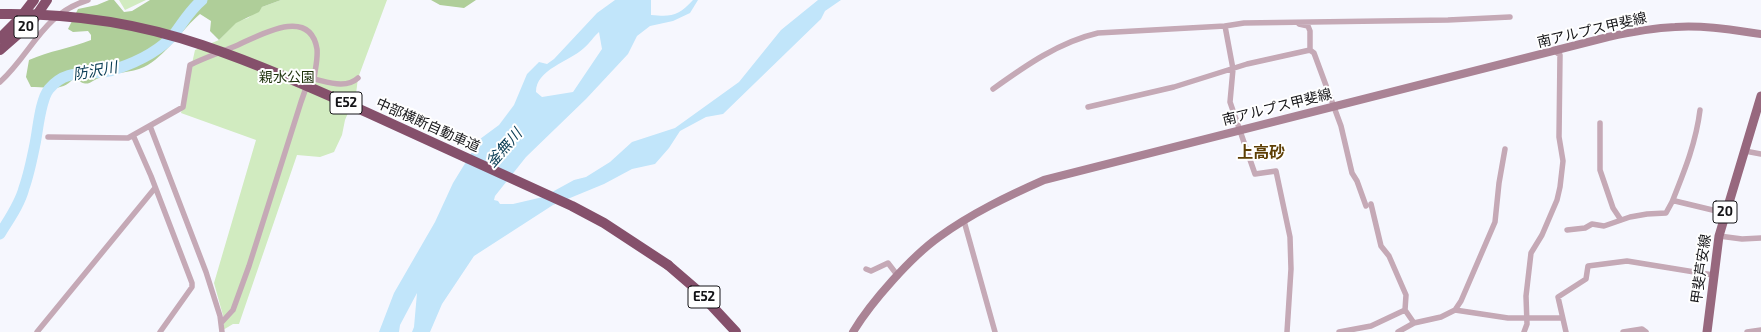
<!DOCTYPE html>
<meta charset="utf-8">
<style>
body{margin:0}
canvas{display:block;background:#f6f7fe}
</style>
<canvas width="1761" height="332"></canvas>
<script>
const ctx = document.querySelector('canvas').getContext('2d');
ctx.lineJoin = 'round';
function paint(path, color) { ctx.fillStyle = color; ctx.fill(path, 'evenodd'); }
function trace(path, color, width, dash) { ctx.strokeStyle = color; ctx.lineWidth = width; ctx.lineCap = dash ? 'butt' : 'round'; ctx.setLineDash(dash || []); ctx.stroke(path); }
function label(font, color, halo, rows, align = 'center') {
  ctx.font = font + ' "Exo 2","Noto Sans JP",sans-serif'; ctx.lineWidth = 4; ctx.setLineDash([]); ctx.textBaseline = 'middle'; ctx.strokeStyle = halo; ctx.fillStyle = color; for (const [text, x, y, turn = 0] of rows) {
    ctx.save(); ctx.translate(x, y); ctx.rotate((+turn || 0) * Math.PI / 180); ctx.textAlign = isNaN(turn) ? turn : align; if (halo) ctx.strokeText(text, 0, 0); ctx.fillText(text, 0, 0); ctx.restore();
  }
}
paint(new Path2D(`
 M119,0H146L125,10Z
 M281,0H387L358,78L356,94L345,120L342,135L334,152L320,157L297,155L239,324H233L223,330L224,319L214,283L256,140L181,113L195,50L219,40L236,22L248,18L262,7Z`), '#d1ebc0');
paint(new Path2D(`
 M109,0H114L124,12L132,11L150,0H281L262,7L259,12L236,23L219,40L210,31L211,21L200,14C182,29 165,57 144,67C131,73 115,72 102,77C88,81 90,89 74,78C61,93 49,86 31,87L26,77L29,60C49,51 71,48 91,40V35L88,31L73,32L68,29L78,9L97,5Z
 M431,0H476L464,8L440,5Z`), '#afce99');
paint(new Path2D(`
 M615,0H651V15C672,17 678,16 693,0H698L690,13L673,21L650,26L637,36L628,54L586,99L526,157L495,196L494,200L498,201L500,204H513L543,197L574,180L586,177L610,162L632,142L675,128L739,82L781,30L818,0H841L825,11L821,19L723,114L706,117L680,131L669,148L655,164L632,169L604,184L553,205L474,256L442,304L430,332H412L414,327L417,293L400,325L399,332H379L394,293L435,222L453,183L480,139L499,125L514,105L527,74L539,62L547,64L554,59L597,13ZM599,32L602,49L573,92L542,97L536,92C536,69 569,62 584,48C590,43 594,36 599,32Z`), '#c1e5fa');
trace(new Path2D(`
 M0,234C9,219 20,204 24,188C29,174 32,159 35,144C38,130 40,100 49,89C69,65 92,78 116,69C137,62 161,50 175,33C184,21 190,10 202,0`), '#c1e5fa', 11);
trace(new Path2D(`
 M1299,24L1308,26L1310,31V50
 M1225,26L1233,69L1230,102L1255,174L1276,171L1290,237L1291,269L1287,332
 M314,79C328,82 346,89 358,78
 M0,82C32,53 42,14 88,0
 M993,89C1025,66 1059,42 1098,33L1225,26L1244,23L1448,20L1510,17
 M1088,107L1174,87L1247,64L1310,50L1314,53L1341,126L1352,173L1357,181L1366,206
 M1600,123V170L1613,208L1621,220
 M150,126L206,272L220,316L222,332
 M133,135L151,176L192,283V287L160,332
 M48,137L128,138L183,107L190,65C206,57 222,52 238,45C260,35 310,6 317,49C318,59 315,70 314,79L307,85L301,102L249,266L233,310L221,323
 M1745,151L1761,154
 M1672,202C1684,172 1696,143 1700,110
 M1371,204L1381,246L1389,256L1406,295L1405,310L1414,323L1441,317L1455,310L1508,318H1562
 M964,221L995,332
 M1567,230L1585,228L1592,224L1604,226L1630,217L1647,214L1666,213L1672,202L1675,201L1725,213
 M1719,236L1742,239L1761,238
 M866,269L871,271L888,263L898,276
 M1455,310L1461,301L1495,222L1499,183L1505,149
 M37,332L155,188
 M1339,332L1371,326L1405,310
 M1398,332L1414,323
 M1524,332L1527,324L1526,296L1531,253L1542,235L1557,200L1560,187L1563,161L1559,137L1560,55L1555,51
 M1566,332L1558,297L1586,279L1588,266L1627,261L1713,275
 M1623,332L1642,329L1646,332
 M1747,332L1761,330`), '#c5a9b6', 5.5);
trace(new Path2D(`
 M853,332C871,302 911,257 939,237C972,213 1008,196 1044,180L1608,37C1631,32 1653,28 1675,27C1704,25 1733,30 1761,34`), '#aa8395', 8);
trace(new Path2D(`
 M1707,332L1719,236L1761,96`), '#97687e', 9);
trace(new Path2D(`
 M0,38L20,18L34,0
 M0,50L32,22L47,0
 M668,265L697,290L736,332`), '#85506b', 10);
trace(new Path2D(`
 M0,14C67,13 138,23 202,45C258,64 312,88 366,112C435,143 503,175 572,206L604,223L668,265`), '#85506b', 10);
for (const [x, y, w] of [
 [26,27,24],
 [346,103,32],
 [1725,212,24],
 [704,297,32]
]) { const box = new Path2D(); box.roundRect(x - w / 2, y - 11, w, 22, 3); ctx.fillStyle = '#fff'; ctx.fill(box); trace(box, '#151518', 1); }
label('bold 13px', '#151518', null, [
 ["20",26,27],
 ["E52",346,103],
 ["20",1725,212],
 ["E52",704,297]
]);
label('14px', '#151518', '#fff', [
 ["南アルプス甲斐線",1592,30,-13],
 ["南アルプス甲斐線",1277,107,-14],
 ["中部横断自動車道",428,125,24],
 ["甲斐芦安線",1701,269,-82]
]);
label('14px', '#1e320c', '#fff', [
 ["親水公園",287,77]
]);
label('italic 15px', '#093c54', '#fff', [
 ["防沢川",95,71,-10],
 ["釜無川",504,148,-49]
]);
label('bold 16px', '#5e3f05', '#fff', [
 ["上高砂",1261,153]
]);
</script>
